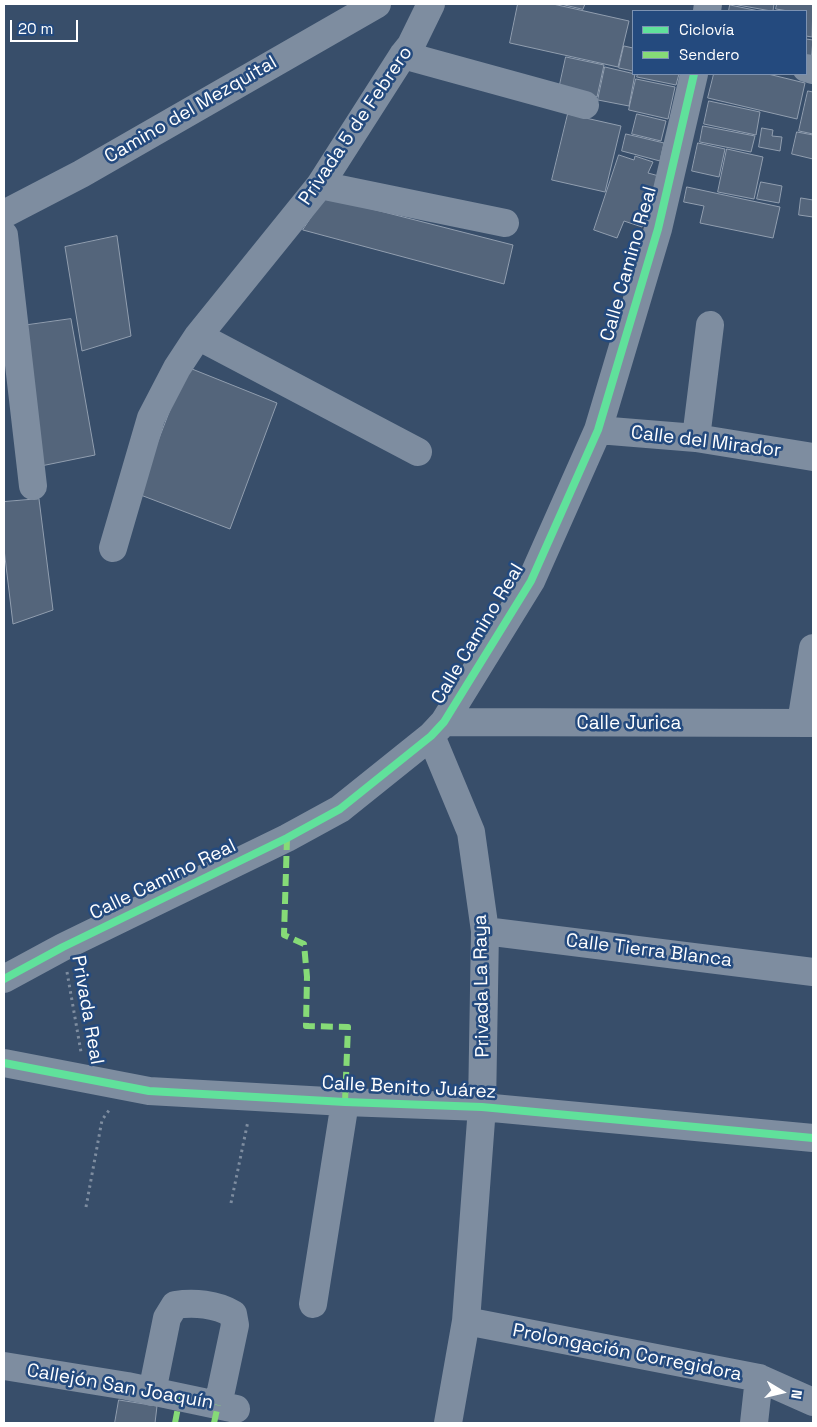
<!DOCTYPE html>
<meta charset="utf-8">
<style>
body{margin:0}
#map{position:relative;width:817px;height:1427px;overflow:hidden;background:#384e6a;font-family:"Space Grotesk",sans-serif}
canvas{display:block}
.frame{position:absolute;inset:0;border:5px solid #fff;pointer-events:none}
.legend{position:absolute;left:632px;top:10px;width:175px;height:65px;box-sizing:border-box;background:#244a7e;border:1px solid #7c92b2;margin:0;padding:6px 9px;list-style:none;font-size:15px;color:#fff}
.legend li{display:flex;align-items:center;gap:10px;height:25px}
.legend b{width:25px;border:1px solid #7c92b2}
.north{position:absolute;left:757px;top:1367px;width:50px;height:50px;-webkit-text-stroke:4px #244a7e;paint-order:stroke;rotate:99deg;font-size:14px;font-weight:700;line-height:20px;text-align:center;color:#fff}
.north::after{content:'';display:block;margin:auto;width:18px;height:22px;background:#fff;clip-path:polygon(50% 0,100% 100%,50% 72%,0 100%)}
.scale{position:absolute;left:10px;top:20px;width:68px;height:22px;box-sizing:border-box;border:2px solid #fff;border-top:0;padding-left:6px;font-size:15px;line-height:18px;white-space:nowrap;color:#fff;-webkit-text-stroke:4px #244a7e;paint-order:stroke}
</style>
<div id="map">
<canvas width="817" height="1427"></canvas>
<div class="frame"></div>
<ul class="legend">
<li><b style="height:6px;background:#60e19b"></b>Ciclovía</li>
<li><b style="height:6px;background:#86db77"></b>Sendero</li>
</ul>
<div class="north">N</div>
<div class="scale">20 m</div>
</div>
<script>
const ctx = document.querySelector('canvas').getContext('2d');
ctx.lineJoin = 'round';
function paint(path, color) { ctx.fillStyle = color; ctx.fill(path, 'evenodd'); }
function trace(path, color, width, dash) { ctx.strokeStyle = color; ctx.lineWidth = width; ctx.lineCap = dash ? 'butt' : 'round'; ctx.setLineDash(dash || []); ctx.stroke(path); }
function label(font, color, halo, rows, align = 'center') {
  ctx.font = font + ' "Space Grotesk",sans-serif'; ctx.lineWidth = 5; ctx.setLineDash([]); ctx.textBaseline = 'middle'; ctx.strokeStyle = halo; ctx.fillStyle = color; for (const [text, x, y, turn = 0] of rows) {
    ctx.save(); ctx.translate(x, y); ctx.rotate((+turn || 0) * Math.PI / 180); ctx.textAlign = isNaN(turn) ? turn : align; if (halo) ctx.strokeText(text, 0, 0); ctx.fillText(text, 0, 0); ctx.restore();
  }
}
const building = new Path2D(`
 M518,4H553L629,21L618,67L510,43Z
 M561,4H585L583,9Z
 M733,4H774L773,11Z
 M777,4H813L812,37L806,36V11H788L776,9Z
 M730,5L759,11H729Z
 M806,39L813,40L811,61L806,60Z
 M624,46L633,48V71L619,68Z
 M566,57L604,65L597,97L559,89Z
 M605,67L635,74L629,106L598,100Z
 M638,74H679L676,85L637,77Z
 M714,74H768L805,83L797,119L708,98Z
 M636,79L675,87L668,119L629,110Z
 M808,91L813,92V134L799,131Z
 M709,101L760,112L756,135L704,124Z
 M568,114L621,126L605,192L552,180Z
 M637,114L666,121L661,141L632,134Z
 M703,126L755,136L751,152L700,142Z
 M762,128L773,130L772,136L782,137L780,151L759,147Z
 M797,132L813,135V159L792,154Z
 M626,134L664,143L660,161L622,151Z
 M698,143L725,149L719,177L692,171Z
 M727,149L763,157L754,199L718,192Z
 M619,155L634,160L635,156L653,162L648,173L659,176L642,227L624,221L617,238L594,230Z
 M761,182L782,186L779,203L757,199Z
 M687,187L780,207L773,238L700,223L704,206L684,202Z
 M325,197L513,245L504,284L303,230Z
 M801,198L813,200V217L799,215Z
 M117,236L131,336L82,351L65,247Z
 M71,319L95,455L36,467L21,326Z
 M187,367L277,403L230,529L138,494Z
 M39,499L53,610L13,624L4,549V502Z
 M119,1400L157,1406L155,1423H115Z`);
paint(building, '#54657b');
trace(building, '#919eaf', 1);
trace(new Path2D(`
 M67,972L81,1052
 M231,1203L248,1121
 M86,1207L102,1120L110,1109`), '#7e8da0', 3, [2.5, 4]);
trace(new Path2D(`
 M707,11L708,4
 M403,55L585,105
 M806,68L813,70
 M320,185L505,223
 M4,214L81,174L377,4
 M4,235L33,486
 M198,336L418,452
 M598,430L696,438L813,457
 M696,438L710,325
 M113,548L151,418L177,368L198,336L320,185L403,55L411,45L431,4
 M444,722L813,723
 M801,723L813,648
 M431,736L471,832L485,931L482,1107L466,1321L448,1423
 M485,931L813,972
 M4,979L63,947L287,838L340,809L431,736L444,722L531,581L598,430L658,229L694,74
 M4,1063L149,1091L345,1102L482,1107L813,1138
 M313,1304L345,1102
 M466,1321L759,1378L813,1402
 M4,1366L127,1386L236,1409
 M152,1392L167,1318L175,1305C194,1302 216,1304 233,1314L235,1325L218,1405
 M754,1423L759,1378`), '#7e8da0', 28);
trace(new Path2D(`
 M287,838L284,935L304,944L307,977L306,1026L348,1027L345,1102
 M175,1423L180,1397
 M214,1423L218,1405`), '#86db77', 6, [12, 6]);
trace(new Path2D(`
 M4,979L63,947L287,838L340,809L431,736L444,722L531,581L598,430L658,229L694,74
 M4,1063L149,1091L345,1102L482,1107L813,1138`), '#60e19b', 8);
label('19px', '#fff', '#244a7e', [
 ["Camino del Mezquital",191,110,-30],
 ["Privada 5 de Febrero",356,126,-56],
 ["Calle Camino Real",629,264,-74],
 ["Calle del Mirador",706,442,7],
 ["Calle Camino Real",478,634,-59],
 ["Calle Jurica",629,724],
 ["Calle Camino Real",163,880,-26],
 ["Calle Tierra Blanca",649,951,7],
 ["Privada La Raya",482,986,-91],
 ["Privada Real",87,1010,80],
 ["Calle Benito Juárez",409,1088,3],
 ["Prolongación Corregidora",627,1353,11],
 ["Callejón San Joaquín",120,1387,10]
]);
</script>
